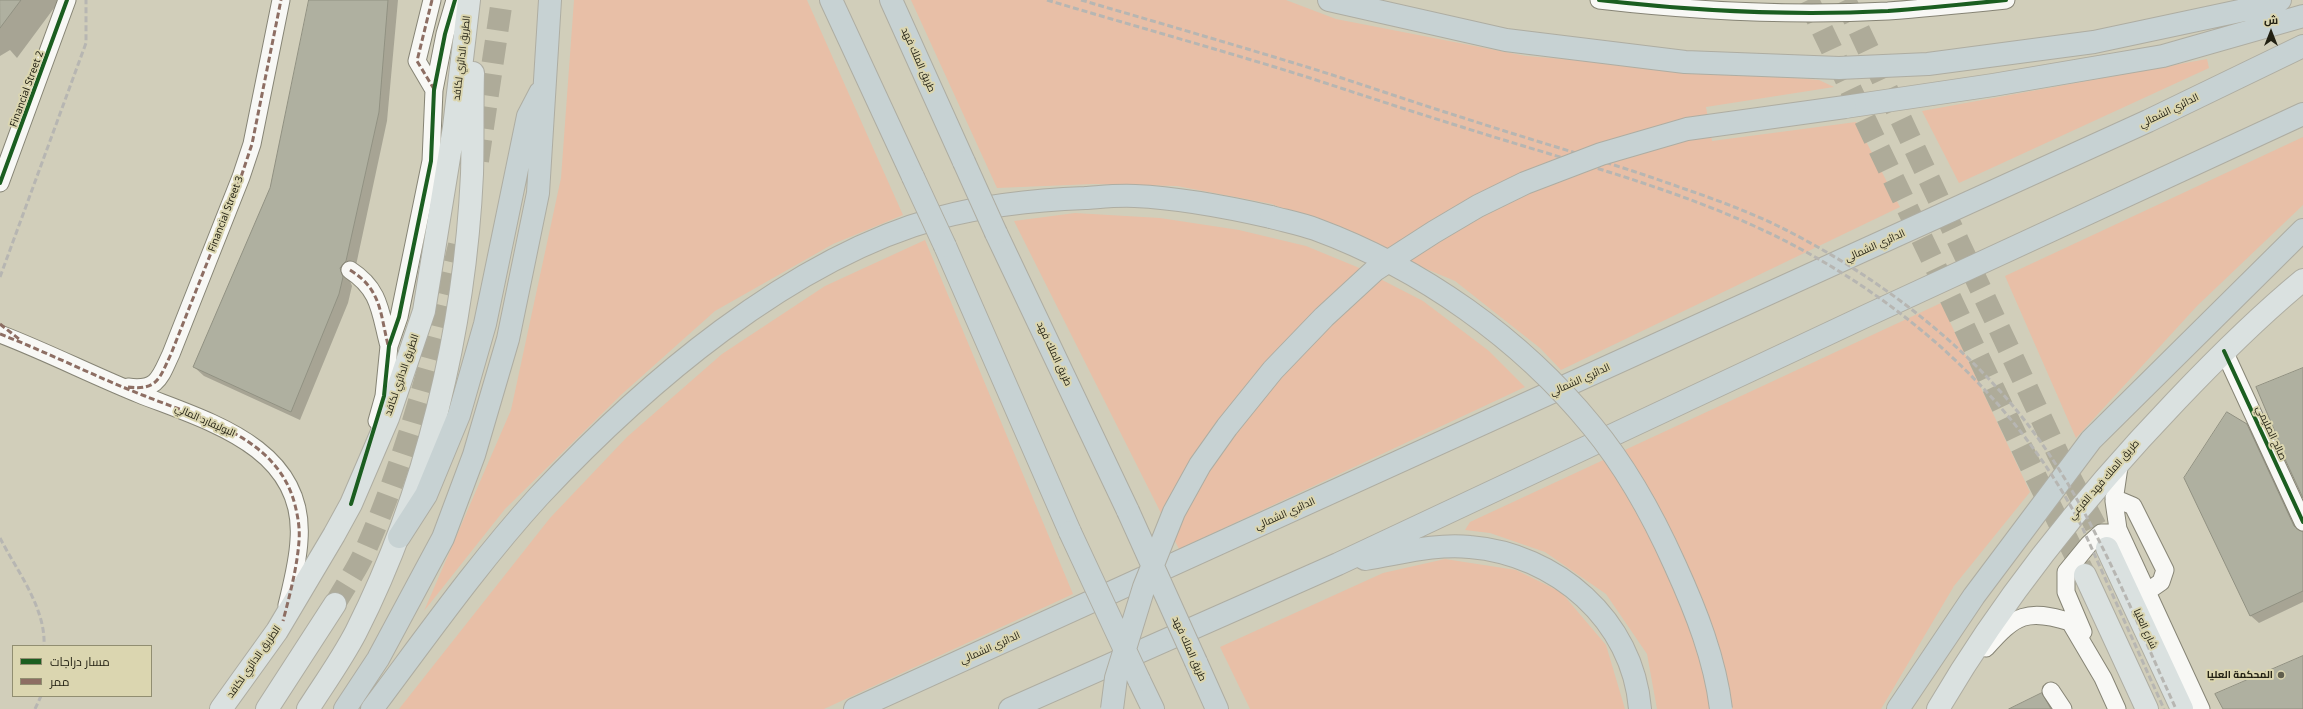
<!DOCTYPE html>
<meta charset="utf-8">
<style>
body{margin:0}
#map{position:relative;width:2303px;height:709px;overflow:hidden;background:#d1ceba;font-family:"Noto Sans",Cairo,sans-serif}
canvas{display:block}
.legend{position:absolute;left:12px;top:645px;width:140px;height:52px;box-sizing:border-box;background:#dbd6b0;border:1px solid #918e71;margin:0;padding:5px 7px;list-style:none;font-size:12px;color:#232113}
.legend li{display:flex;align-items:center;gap:8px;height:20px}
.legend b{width:20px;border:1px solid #918e71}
.north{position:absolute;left:2251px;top:12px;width:40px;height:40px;-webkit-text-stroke:3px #dbd6b0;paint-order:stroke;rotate:0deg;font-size:11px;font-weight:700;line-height:16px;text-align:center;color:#232113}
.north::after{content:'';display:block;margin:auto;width:14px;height:18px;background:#232113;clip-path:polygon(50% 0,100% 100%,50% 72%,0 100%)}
</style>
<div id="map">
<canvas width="2303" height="709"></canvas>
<ul class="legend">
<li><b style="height:5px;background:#1b5e20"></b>مسار دراجات</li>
<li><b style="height:5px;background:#8d6e63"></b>ممر</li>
</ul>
<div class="north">ش</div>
</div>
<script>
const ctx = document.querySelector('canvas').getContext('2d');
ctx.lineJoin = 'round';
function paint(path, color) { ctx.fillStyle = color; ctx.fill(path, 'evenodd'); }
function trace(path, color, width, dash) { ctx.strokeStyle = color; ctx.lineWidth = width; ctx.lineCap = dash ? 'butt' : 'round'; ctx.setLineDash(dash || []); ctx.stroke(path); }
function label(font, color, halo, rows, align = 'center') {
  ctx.font = font + ' "Noto Sans",Cairo,sans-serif'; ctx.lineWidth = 4; ctx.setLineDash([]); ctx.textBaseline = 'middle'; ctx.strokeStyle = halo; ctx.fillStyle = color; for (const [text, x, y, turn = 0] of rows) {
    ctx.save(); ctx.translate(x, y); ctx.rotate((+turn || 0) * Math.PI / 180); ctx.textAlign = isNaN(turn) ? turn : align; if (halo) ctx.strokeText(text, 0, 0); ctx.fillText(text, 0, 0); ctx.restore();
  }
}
paint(new Path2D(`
 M574,0H807L903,215L833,244L715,311L622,394L505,509L424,611L511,410L561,178Z
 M911,0H1286L1336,19L1526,56L1819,80L1834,87L1706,107L1712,141L1856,122L1900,207L1561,370L1540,348L1455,281L1272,204L1177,186L1093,184L997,188Z
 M2207,59L2209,68L1959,183L1922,111Z
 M2303,137V205L2197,306L2076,438L2005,276Z
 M1075,213L1160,218L1239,230L1306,246L1357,267L1423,301L1489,351L1525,387L1179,549L1014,221Z
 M925,240L1073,594L824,709H399L550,518L627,437L722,354L825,286Z
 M1941,303L2030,492L1954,586L1881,709H1657L1647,654L1606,594L1545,552L1490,533L1465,530L1470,522Z
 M1445,559L1516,570L1561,592L1606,645L1625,709H1250L1220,647L1383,573Z`), '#e8bfa7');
paint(new Path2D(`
 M0,0H60L17,58L10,50L0,56Z
 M310,0H398L387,121L355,270L349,278L352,286L348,303L300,420L204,376L194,367L271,188Z
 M2246,425L2254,433L2300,532H2303V602L2259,623L2251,616L2185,478Z
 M2041,694L2054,709H2011Z`), '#0003');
const building = new Path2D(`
 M0,0H21L0,28Z
 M309,0H388L379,112L346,261L340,268L343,277L339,294L291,412L193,367L270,188Z
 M2303,368V498L2278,444L2281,446L2256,387Z
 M2227,412L2247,424L2294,526L2303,532V591L2250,616L2184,478Z
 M2303,656V709H2223L2215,694Z
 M2042,693L2051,709H2009Z`);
paint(building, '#afb0a0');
trace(building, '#919182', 1);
trace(new Path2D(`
 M1808,0L2032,469L2085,575
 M1845,0L2058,454L2107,548
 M478,161L502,0
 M335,604C345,586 358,568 366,549C409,452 435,348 459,245`), '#aeab99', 22, [22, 11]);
const minor = new Path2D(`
 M432,0L417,61L434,90
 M1599,0C1694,11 1792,16 1888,11C1928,8 1967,4 2006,0
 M0,183L67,0
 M350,270C381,290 380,313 389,346
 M0,334C47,352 92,375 139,394C207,421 306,447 299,540C298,562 292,584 287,605
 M2224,351L2303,522
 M128,387C158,391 160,377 171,354L241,177L252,144L281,0
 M377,421L384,396L389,346L399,317L431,161L434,90L445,34L455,0
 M2120,460L2114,501L2118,529L2201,709
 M2114,498L2133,506L2165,570L2161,582L2148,591
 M2083,632L2066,592V572L2089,544L2101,533H2111L2123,547
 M1986,648C2015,615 2027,608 2070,622L2103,678L2117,709
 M2051,691L2063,709`);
const major = new Path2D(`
 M2107,548L2182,709
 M2085,575L2147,709
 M221,709L277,631L334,535L351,504L388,418L424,311L454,127L469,0
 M267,709L335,604
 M308,709C324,684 342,659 356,632C426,494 465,328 472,174C473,140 472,107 473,73
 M1938,709C2004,596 2086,495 2176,401C2216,359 2258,317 2303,280`);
const highway = new Path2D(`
 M831,0L913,177
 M891,0L964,162
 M1329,0L1506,40L1685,62L1839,68L1928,64L2094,42L2249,9L2280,0
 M1845,107L1993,85L2163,56L2303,16
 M996,233L1128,511
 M945,246L1070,532
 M399,537L426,495L459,415L485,324L528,116L540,93
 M1365,559C1398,554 1436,543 1470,547C1556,554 1633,620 1640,709
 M1196,662L1217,709
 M1139,680L1153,709
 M345,709L378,659L443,538L474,455L508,339L538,193L550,0
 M372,709C426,637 478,563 539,496C643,385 789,259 938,218C986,205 1035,200 1085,198C1101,197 1118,195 1135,196C1180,198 1227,207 1271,217
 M855,709L2148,121L2303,46
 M1010,709L1338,564L1866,316L2303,114
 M1898,709L1974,596L2091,440L2303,230`);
trace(minor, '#868475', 19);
trace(major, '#aeada2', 24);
trace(highway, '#aeada2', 24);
trace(minor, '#f8f8f5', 17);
trace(major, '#dae1e0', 22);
trace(highway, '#c7d2d3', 22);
trace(new Path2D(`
 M1047,0C1134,26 1221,50 1307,77C1359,94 1410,111 1462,127C1559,158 1659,183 1752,225C1890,287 2014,393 2083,529L2164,709
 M1081,0C1156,22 1232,44 1307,67C1359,83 1412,102 1464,118C1537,142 1610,162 1682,188C1714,199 1747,211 1778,226C1865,269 1950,331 2013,406C2087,494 2128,604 2176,709
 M0,277L86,43V0
 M0,538C17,571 46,608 44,646
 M35,709L41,696`), '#b7b6b2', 3, [6, 3]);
const highwayBridge = new Path2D(`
 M964,162L996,233
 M913,177L945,246
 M1271,217C1286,221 1301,224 1315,229C1421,268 1521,339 1592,426C1626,467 1653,516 1675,565C1696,611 1715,659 1721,709
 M1128,511L1196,662
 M1070,532L1139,680
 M1112,709L1116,678L1144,587L1174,512L1200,465L1227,427L1273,370L1324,317L1375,270L1434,232L1478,206L1525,183L1601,154L1687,129L1845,107`);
trace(highwayBridge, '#aeada2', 24, []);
trace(highwayBridge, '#c7d2d3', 22);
trace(new Path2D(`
 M432,0L417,61L434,89
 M350,270C381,289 380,312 388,345
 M0,324L19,339
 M0,334C49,353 96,377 145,396C202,419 278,437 295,505C298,517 300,529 299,541C297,568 290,594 283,621
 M128,387C158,391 160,377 171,354L241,177L252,144L281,0`), '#8d6e63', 3, [6, 3]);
trace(new Path2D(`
 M1599,0C1694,11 1792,16 1888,11C1928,8 1967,4 2006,0
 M0,183L67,0
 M2224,351L2303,522
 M351,504L384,396L389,346L399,317L431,161L434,90L445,34L455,0`), '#1b5e20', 4);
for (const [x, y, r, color] of [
 [2281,675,4,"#605e4d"]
]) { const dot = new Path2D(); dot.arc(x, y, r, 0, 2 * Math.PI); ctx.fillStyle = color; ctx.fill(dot); trace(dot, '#dbd6b0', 1.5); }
label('10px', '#232113', '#dbd6b0', [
 ["الطريق الدائري لكافد",462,58,-83],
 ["طريق الملك فهد",918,60,66],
 ["Financial Street 2",27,89,-70],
 ["الدائري الشمالي",2169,111,-26],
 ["Financial Street 3",226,214,-69],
 ["الدائري الشمالي",1875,246,-24],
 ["طريق الملك فهد",1054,354,65],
 ["الطريق الدائري لكافد",402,375,-71],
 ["الدائري الشمالي",1580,380,-24],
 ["البوليفارد المالي",205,421,24],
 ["صالح الصليمي",2271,433,65],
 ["طريق الملك فهد الفرعي",2104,480,-49],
 ["الدائري الشمالي",1285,514,-24],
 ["شارع العليا",2145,629,65],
 ["الدائري الشمالي",990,648,-24],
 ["طريق الملك فهد",1189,649,66],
 ["الطريق الدائري لكافد",254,662,-55]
]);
label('bold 10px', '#232113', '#dbd6b0', [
 ["المحكمة العليا",2273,675]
], 'right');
</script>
